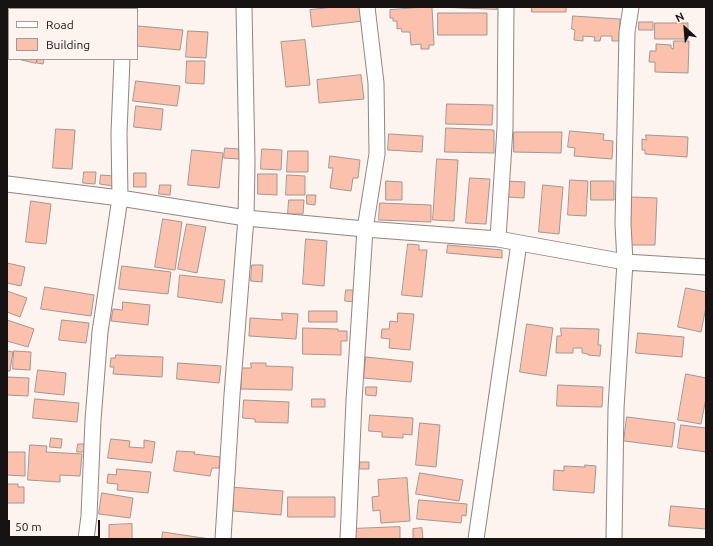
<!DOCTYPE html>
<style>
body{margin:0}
#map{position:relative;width:713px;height:546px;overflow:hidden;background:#fdf3ef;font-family:Ubuntu,sans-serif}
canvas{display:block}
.frame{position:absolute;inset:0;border:8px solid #171312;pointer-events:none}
.legend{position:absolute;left:8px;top:8px;width:130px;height:52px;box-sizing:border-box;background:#fdf3ef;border:1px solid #a19997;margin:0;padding:5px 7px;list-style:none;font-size:12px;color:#171312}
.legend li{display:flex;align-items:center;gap:8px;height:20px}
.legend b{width:20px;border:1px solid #a19997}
.north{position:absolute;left:665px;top:8px;width:40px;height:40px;-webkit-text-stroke:3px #fdf3ef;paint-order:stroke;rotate:334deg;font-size:11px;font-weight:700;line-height:16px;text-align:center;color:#171312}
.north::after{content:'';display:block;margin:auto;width:14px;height:18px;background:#171312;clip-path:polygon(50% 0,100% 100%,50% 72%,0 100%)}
.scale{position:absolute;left:8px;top:520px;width:92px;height:18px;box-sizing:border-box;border:2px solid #171312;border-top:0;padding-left:5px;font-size:12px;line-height:14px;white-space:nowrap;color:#171312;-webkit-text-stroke:3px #fdf3ef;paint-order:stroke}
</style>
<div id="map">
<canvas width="713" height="546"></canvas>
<div class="frame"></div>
<ul class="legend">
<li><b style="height:5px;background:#fff"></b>Road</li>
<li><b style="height:11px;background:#fcc1ad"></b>Building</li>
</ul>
<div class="north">N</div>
<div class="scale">50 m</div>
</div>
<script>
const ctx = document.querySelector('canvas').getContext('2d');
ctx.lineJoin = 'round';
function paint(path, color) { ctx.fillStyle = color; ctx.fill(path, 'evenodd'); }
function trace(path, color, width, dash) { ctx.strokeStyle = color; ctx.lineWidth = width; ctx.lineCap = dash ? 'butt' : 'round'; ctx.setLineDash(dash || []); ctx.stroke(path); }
const building = new Path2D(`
 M335,7H361L363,21L312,27L310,10Z
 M432,7L434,45H429V49H421V44L411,45L410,32H402L401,28L397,29V21H393V18H390V10Z
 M439,7H497V9Z
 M532,7H566V12H532Z
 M438,13H487V35H438Z
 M573,16L620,19L619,41H612V36H601L600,41H594L595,37L583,36V41L574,40L575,30L572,29Z
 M639,22H653V30H639Z
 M655,23H688V39H655Z
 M138,26L183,30L180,50L137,46Z
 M188,31L208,32L206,58L186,57Z
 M305,40L310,85L286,87L281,42Z
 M674,41H689L688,73L655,72V62H649L650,51H656V44L671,45V48L673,49Z
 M18,59H37L36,63Z
 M38,59H44L43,64L37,63Z
 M187,61H205L204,84L186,83Z
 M361,75L364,99L319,103L317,80Z
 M136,81L180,86L177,106L133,101Z
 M447,104L493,105L492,125L446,124Z
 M136,106L163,109L161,130L134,127Z
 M446,128L494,130V153L445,152Z
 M56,129L75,130L72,169L53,168Z
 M570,131L604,134L603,140L613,141L612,159L574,156L575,148L568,147Z
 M514,132H562L561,153L514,152Z
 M389,134L423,136L422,152L388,150Z
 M646,135L688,137L687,157L645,154V150H642V139L646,140Z
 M225,148L239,149V159L224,158Z
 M262,149L282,150L281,170L261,169Z
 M192,150L223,153L219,188L188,185Z
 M288,151H308V172H287Z
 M330,156L360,160L358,178H353L351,191L330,188L333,168H329Z
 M437,159L458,160L454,221L433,220Z
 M84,172H96L95,184L83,183Z
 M134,173H146V187H134Z
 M258,174H277V195L258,194Z
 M101,175L114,176L113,186L100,184Z
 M287,175L305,176V195H286Z
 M470,178L490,179L486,224L466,223Z
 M570,180L588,181L586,216L568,215Z
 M386,181L402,182V200H386Z
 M506,181L525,182L524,198L506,197Z
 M591,181H614V200H591Z
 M160,185H171L170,195L159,194Z
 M543,185L563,187L559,234L539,232Z
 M307,195H316L315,205L307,204Z
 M632,197L657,198L655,245H630Z
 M289,200H304L303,214H288Z
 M31,201L51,204L46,244L26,242Z
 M380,203L431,205V222L379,220Z
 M163,219L182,222L175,270L155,267Z
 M187,224L206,227L197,273L178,269Z
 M306,239L327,241L324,286L303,284Z
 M408,244L419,245V250H427L422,297L402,295Z
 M448,245L502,250V258L447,253Z
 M7,263L25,267L21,286L7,283Z
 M252,265H263L262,282L251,281Z
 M122,266L171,272L168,294L119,289Z
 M180,275L225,280L222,303L178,297Z
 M45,287L94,295L91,316L41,309Z
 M686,288L706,292V307L701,332L678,327Z
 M346,290H355V302L345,301Z
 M7,291L27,298L20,317L7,312Z
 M123,302L150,305L148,325L111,321L113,309L122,310Z
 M309,311H337V322H309Z
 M282,313L298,314L296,339L249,336L250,318L282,320Z
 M398,313L414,314L410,350L389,348L390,339L381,338L382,329H389L390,321L397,322Z
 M7,320L34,329L28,347L7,341Z
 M62,320L89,323L86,343L59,340Z
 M527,324L553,328L546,376L520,372Z
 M303,328L338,329V331H347V341H341V355L303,354Z
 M561,328L599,329L598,345H601L600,356L588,355V354L582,353V348H573V353H556L557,336H561Z
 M638,333L684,337L682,357L636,353Z
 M7,351L13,352L10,371H7Z
 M14,351L31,352L30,370L13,369Z
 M116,355L163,357L162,377L113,374L114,367H110L111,358H115Z
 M366,357L413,362L411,382L364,378Z
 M178,363L221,366L219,383L177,379Z
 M251,363H266V366L293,367L292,390L241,389V368H251Z
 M38,370L66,373L64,395L35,392Z
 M686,374L706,378V398L701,424L678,420Z
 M7,377L29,378L28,396L7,395Z
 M558,385L603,387L602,407L557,406Z
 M366,387H377L376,396L366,395Z
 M35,399L79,403L77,422L33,418Z
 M312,399H325V407H312Z
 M244,400L289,402L288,423L255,422V419L243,418Z
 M370,415L413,418L412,435L403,434V438L382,437V432L369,431Z
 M627,417L675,423L672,447L624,441Z
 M420,423L440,425L436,467L416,465Z
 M681,425L706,428V452L678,448Z
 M51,438L62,439L61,448L50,447Z
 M111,439L130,441L129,447L144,448V440L155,442L152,463L108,458Z
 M78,444H87L86,452H77Z
 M30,445L47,446L46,452L82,454L80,476L60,475V482L28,480Z
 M177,451L195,452L194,454L220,457L219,468H212L210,476L174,471Z
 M7,452H25V476L7,475Z
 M360,462H369V469H360Z
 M585,465L596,466L594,493L553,490L554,470L564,471V466L585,467Z
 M117,469L151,472L148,493L117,490L118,484L107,483L108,474L116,475Z
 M420,473L463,480L459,501L416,494Z
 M407,478L410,521L381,523L380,510L373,511L372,497L379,496L378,480Z
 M7,484H18V487H24V503H7Z
 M230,487L283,491L281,515L233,511V501H229Z
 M102,493L133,498L130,518L99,514Z
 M288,497H335V517H288Z
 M419,500L467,504L466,516L462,515L461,523L417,519Z
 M671,506L706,509V529L669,526Z
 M132,524V539H109V525Z
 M400,527V539H351V529Z
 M422,528L423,539H413V529Z
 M163,532L210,539H162Z`);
paint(building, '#fcc1ad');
trace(building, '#a29692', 1);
const minor = new Path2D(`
 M125,9V7
 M7,20L9,7
 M7,184L120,198L246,218L365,229L498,239L625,262L706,267
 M498,239L505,128L506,7
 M86,539L89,516L93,420L100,332L120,198L119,133L122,59
 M223,539L232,395L246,218L247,162L244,7
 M348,539L354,401L365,229L377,154L376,83L367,7
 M476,539L519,243
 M614,539L616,408L625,262L623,224L627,32L631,7`);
trace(minor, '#918581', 17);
trace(minor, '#fff', 15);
</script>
